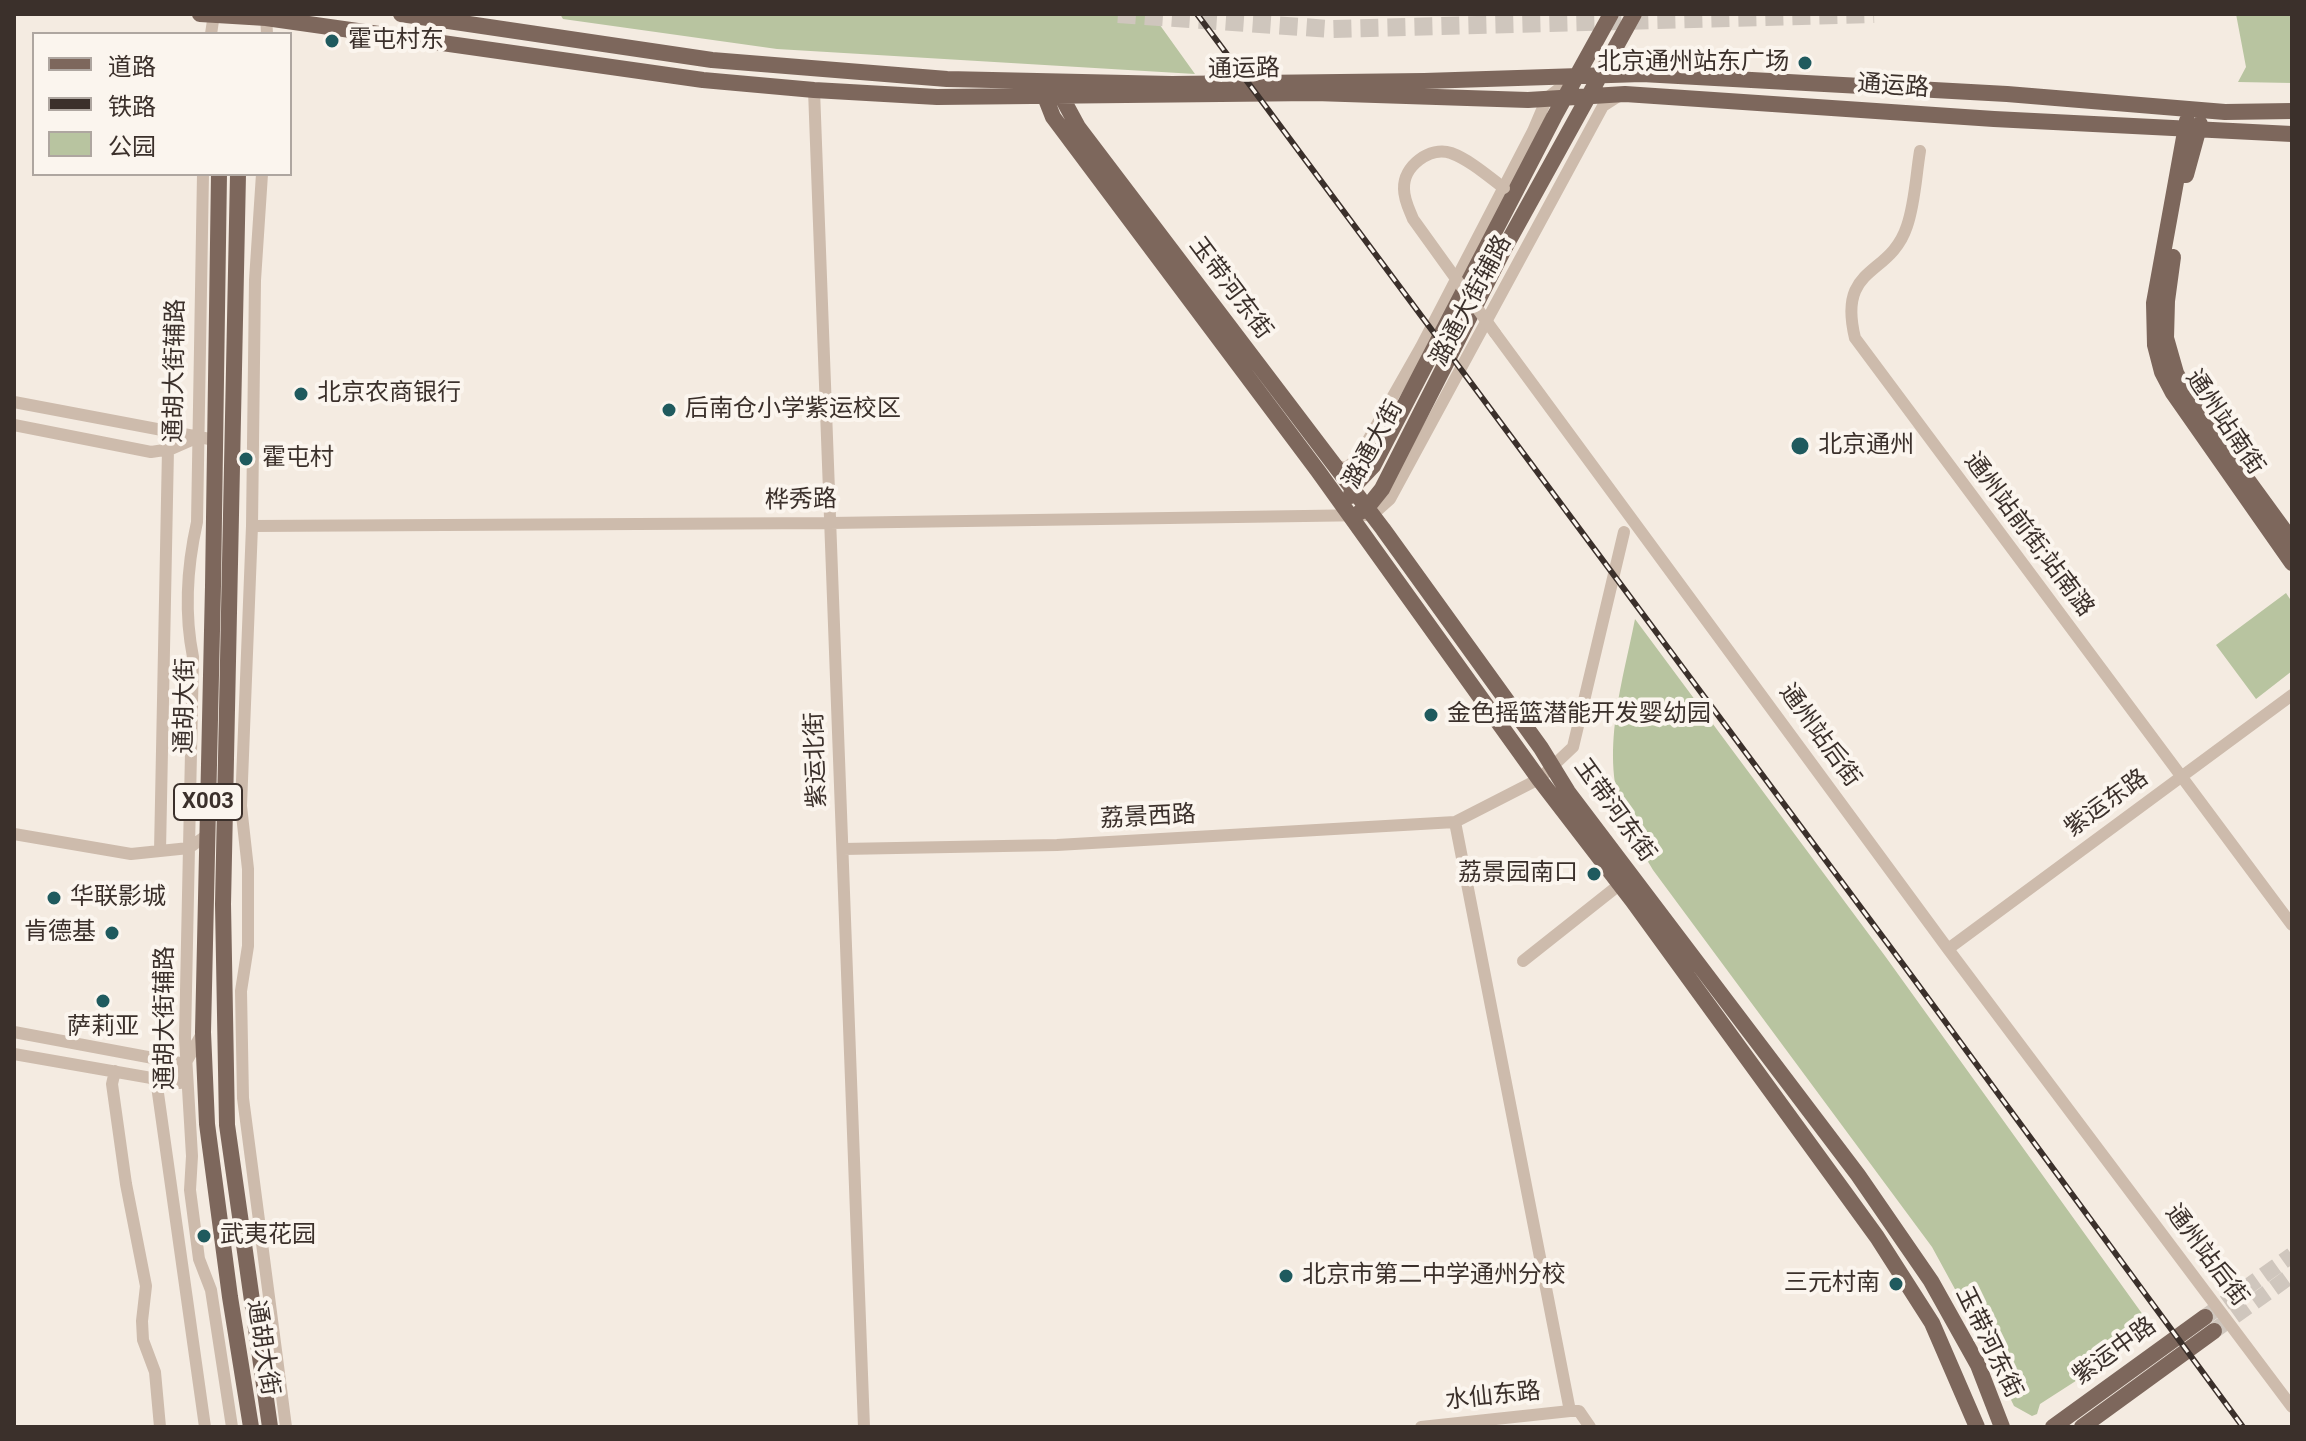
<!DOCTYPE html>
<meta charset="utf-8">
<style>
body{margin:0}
#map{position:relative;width:2306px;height:1441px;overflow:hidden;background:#f4ebe1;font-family:Roboto,"Noto Sans SC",sans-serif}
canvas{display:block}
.frame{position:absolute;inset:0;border:16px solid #3b302b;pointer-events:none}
.legend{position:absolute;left:32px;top:32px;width:260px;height:144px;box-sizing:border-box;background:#fbf5ee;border:2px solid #aea6a0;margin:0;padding:10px 14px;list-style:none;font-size:24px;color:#3b302b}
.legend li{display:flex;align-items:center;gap:16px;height:40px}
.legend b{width:40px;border:2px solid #aea6a0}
</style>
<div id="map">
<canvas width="2306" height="1441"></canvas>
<div class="frame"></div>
<ul class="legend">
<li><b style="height:10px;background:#7d675c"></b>道路</li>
<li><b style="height:10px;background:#3b302b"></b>铁路</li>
<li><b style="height:22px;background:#b8c4a0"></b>公园</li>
</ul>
</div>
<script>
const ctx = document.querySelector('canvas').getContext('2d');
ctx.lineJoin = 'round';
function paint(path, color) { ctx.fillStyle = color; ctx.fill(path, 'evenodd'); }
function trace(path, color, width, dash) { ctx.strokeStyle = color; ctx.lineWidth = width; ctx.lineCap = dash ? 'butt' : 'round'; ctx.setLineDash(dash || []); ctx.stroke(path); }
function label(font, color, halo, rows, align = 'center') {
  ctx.font = font + ' Roboto,"Noto Sans SC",sans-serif'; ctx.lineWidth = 8; ctx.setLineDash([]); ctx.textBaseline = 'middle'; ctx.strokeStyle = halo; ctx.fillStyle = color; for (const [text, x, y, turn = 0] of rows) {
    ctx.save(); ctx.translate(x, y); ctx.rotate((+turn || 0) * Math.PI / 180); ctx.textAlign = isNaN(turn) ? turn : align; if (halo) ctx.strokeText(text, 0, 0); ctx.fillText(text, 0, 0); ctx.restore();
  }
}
paint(new Path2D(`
 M560,14H1152L1195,74L777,49L563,19Z
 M2236,14H2292V83L2238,82L2246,67Z
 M2286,593L2292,602V671L2256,699L2216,645Z
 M1635,619L1885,956L2151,1326L2141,1339L2040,1404L2037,1414L2032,1416L2014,1406L1974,1324L1932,1247L1653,870C1645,856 1635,842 1628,827C1597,761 1622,686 1635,619Z`), '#b8c4a0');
trace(new Path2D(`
 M2205,1317L2292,1255
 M2215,1330L2292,1275`), '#cfc6bd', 16, [16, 8]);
trace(new Path2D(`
 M1118,14L1330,29L1874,14`), '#cfc6bd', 18, [18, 9]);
trace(new Path2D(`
 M266,14L267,34
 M211,34L214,14
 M814,90L864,1427
 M1920,151C1916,175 1915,203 1907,226C1890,278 1837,264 1855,338L2292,925
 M203,174L197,522C187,567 184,612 193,657L185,1038L192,1156L190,1190L199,1259L211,1290L232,1427
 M262,174L255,280L252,526L241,806L248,869V946L241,991L243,1098L286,1427
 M1495,333L1948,949L2292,1407
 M14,402L215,440
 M14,425L151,452L171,449L196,438
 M1333,465L1346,468L1358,458L1421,347L1533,131L1547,98L1573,78
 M252,526L830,523L1372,515L1390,499L1603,106L1617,97
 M1455,822L1570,1411
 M14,834L131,854L189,848L207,835
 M843,849L1057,845L1455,822L1539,779L1573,747L1624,532
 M160,851L168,449
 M1948,949L2292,695
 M1523,961L1619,885
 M14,1032L185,1064
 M14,1054L180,1083L185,1064L203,1032
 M115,1071L112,1084L126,1184L146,1286L142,1321L143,1340L155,1372L160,1427
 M156,1079L205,1427
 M1421,1427L1570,1411H1579L1590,1427`), '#cdbbac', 12);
trace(new Path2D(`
 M200,14L266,18L703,80L814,90L937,97L1315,93L1528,100L1625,94L1994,119L2292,134
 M401,14L712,60L947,79L1172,84L1424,81L1642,74L2007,94L2225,112L2292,111
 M1042,89L1053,117L1318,471L1539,779L1632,900L1877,1237L1932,1323L1977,1427
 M1059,92L1078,127L1383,529L1541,748L1568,792L1858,1175L1931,1281L1978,1365L2002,1427
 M2187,121L2154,303L2155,345L2162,372L2173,393L2292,563
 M219,174L213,586L203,1032L207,1124L230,1297L251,1427
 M238,174L223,904L227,1125L270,1427
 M2186,175L2200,124
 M2173,257L2167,301L2166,338L2176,373L2193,405L2292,541
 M1351,496L1352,488L1373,466L1554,117L1611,14
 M1360,512L1366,509L1382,489L1503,251L1634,14
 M2053,1427L2205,1317
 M2082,1427L2214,1331`), '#7d675c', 16);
const rail = new Path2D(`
 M1197,14L1905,967L2243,1427`);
trace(rail, '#3b302b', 6);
trace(rail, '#fbf5ee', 3, [9]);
trace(new Path2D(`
 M1495,333L1413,219C1409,209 1404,200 1404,189C1403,166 1430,146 1451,153C1470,160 1488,176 1504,188`), '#cdbbac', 12);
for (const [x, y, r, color] of [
 [332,41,8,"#1f5a5e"],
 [1805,63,8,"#1f5a5e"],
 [301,394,8,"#1f5a5e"],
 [669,410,8,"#1f5a5e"],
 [1800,446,10,"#1f5a5e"],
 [246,459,8,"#1f5a5e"],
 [1431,715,8,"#1f5a5e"],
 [1594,874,8,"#1f5a5e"],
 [54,898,8,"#1f5a5e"],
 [112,933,8,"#1f5a5e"],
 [103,1001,8,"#1f5a5e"],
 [204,1236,8,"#1f5a5e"],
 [1286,1276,8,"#1f5a5e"],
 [1896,1284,8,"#1f5a5e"]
]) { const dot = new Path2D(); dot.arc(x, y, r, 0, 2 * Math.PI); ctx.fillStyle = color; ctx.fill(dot); trace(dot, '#fbf5ee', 3); }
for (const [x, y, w] of [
 [208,802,68]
]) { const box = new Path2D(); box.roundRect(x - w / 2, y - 18, w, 36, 6); ctx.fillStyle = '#fbf5ee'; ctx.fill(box); trace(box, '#3b302b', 2); }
label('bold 22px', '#3b302b', null, [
 ["X003",208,802]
]);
label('24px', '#3b302b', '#fbf5ee', [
 ["霍屯村东",348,41],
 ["北京通州站东广场",1789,63,"right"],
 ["北京农商银行",317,394],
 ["后南仓小学紫运校区",685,410],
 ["北京通州",1818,446],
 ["霍屯村",262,459],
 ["金色摇篮潜能开发婴幼园",1447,715],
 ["荔景园南口",1578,874,"right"],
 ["华联影城",70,898],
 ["肯德基",96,933,"right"],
 ["萨莉亚",103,1028,"center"],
 ["武夷花园",220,1236],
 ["北京市第二中学通州分校",1302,1276],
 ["三元村南",1880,1284,"right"]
], 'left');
label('24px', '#3b302b', '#fbf5ee', [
 ["通运路",1244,70,-1],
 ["通运路",1893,87,4],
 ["玉带河东街",1230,289,53],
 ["潞通大街辅路",1472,301,-62],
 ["通胡大街辅路",176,371,-89],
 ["通州站南街",2224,423,56],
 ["潞通大街",1374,445,-61],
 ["桦秀路",801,501,-1],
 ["通州站前街;站南潞",2028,535,53],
 ["通胡大街",186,706,-89],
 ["通州站后街",1819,736,54],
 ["紫运北街",817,760,-92],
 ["紫运东路",2107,804,-36],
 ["玉带河东街",1614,811,54],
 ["荔景西路",1148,818,-3],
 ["通胡大街辅路",166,1018,-90],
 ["通州站后街",2206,1256,53],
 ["玉带河东街",1988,1343,64],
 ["通胡大街",262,1348,81],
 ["紫运中路",2115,1352,-36],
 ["水仙东路",1493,1397,-6]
]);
</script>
